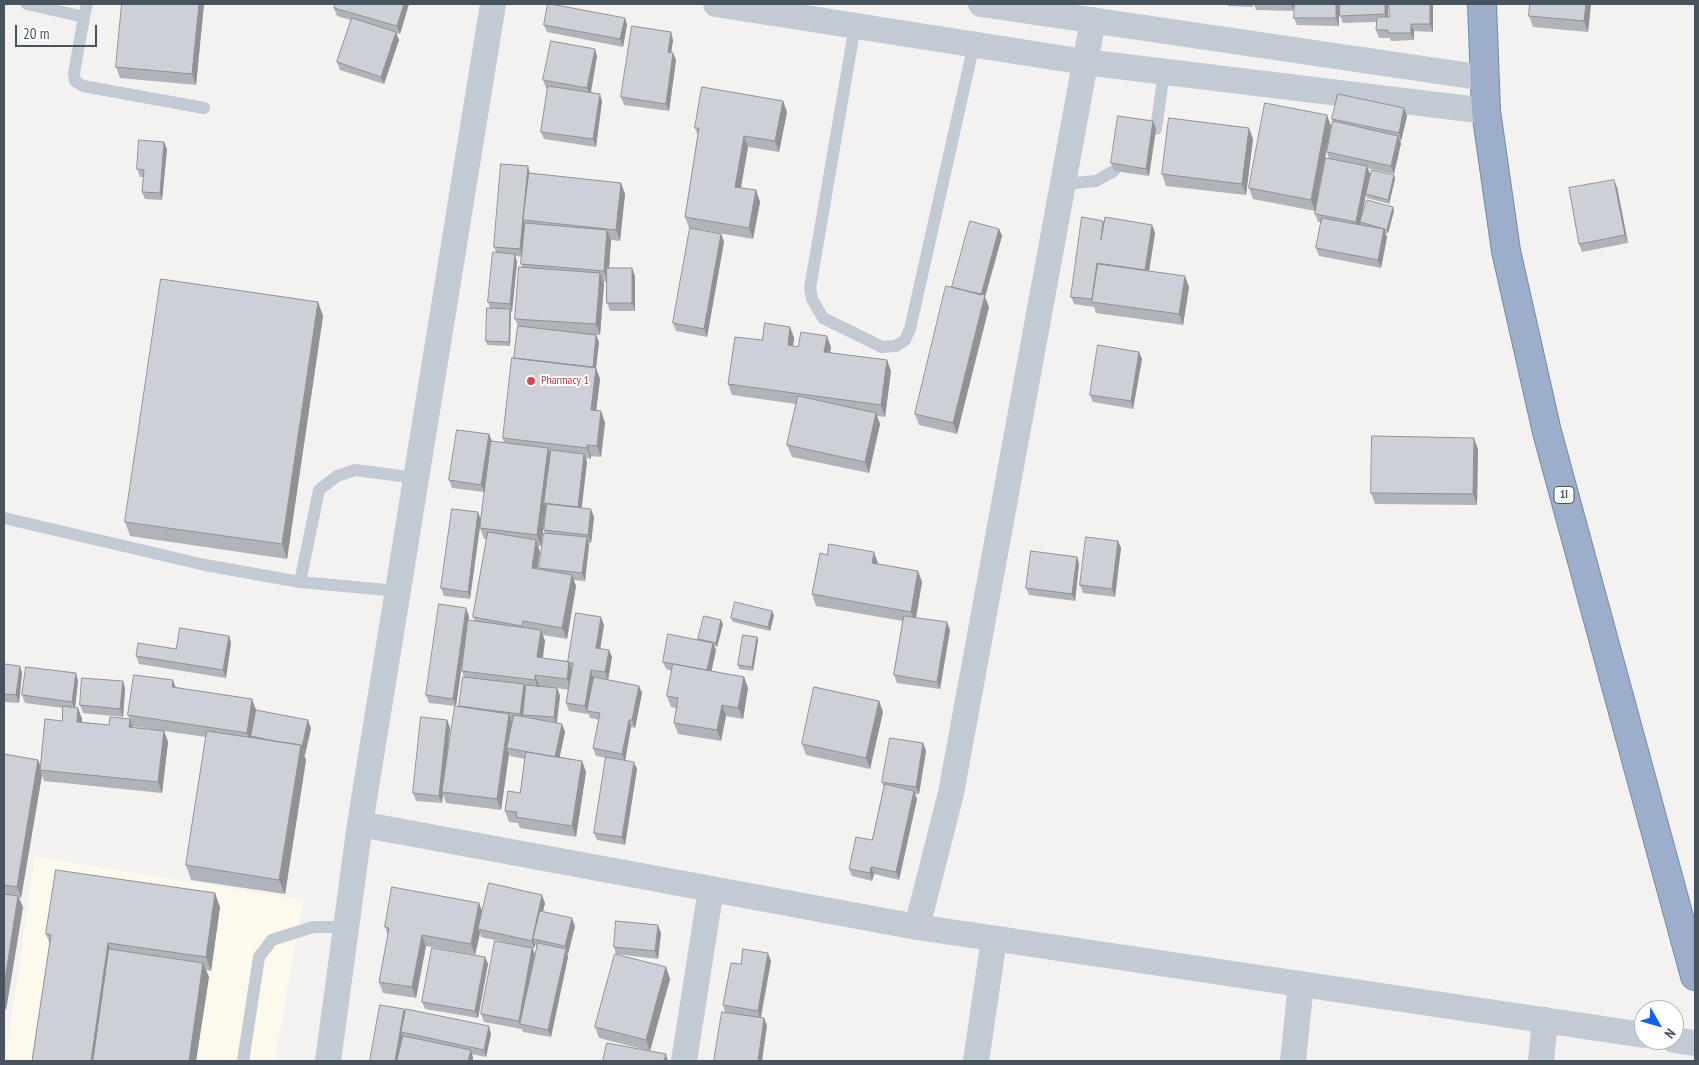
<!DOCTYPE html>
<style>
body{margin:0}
#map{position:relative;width:1699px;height:1065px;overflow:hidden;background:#f4f2f1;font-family:"PT Sans Narrow",sans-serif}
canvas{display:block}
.frame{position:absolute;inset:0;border:5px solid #485360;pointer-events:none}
.north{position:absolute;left:1634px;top:1000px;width:50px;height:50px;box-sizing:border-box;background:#fff;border:1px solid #b6babf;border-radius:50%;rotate:128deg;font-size:14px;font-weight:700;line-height:20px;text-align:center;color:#485360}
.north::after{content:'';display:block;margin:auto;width:18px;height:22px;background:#1161ee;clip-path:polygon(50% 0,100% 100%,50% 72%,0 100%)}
.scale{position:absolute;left:15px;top:25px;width:82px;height:22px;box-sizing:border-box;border:2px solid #485360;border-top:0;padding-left:6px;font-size:15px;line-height:18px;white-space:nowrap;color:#485360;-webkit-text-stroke:4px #fff;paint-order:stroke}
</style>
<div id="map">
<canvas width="1699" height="1065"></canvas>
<div class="frame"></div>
<div class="north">N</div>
<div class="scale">20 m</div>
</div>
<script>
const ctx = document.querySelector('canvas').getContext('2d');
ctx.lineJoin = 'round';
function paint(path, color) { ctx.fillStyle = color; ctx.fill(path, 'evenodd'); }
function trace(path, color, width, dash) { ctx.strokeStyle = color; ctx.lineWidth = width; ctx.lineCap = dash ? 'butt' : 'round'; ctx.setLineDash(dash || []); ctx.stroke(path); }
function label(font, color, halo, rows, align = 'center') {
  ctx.font = font + ' "PT Sans Narrow",sans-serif'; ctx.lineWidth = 4; ctx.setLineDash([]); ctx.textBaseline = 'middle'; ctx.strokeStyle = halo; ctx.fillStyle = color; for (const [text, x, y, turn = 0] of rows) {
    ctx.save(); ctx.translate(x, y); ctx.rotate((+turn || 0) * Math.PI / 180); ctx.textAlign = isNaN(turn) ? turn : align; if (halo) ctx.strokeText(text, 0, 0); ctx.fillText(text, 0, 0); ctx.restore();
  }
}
paint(new Path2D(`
 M35,857L303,900L275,1061H5Z`), '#fdf9ec');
const trunk = new Path2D(`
 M1482,4L1486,111L1506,251L1547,432L1695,976`);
trace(trunk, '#728aae', 30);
trace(new Path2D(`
 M27,4L84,17L87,4
 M84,17L74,73L75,81L83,86L204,108
 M855,26L810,288L812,299L823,318L882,347L896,346L905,340L910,329L974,44
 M1156,129L1164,72
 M1063,184L1096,181L1114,171
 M4,518L205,565L300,582L398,591
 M300,582L319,490L337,476L355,470L416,478
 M243,1061L259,957L272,940L313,927H346`), '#c2cad3', 12);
trace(new Path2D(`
 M716,4L1085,62L1486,111
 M981,4L1485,78
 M360,824L917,927L1644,1035
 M917,927L951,793L1093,20
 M1674,1040L1695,1043
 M328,1061L360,824L493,4
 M684,1061L711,889
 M976,1061L994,939
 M1293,1061L1301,984
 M1541,1061L1545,1020`), '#c2cad3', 26);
trace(trunk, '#9caeca', 28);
paint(new Path2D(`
 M204,4L196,85L120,78L116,67Z
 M336,4H409L400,34L396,33L399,40L384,84L340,70L337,62L351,20L337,16L334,8Z
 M1227,4H1253V7L1228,6Z
 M1254,4H1294L1293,11L1256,10Z
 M1339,4V26L1297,25L1294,18Z
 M1388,4V17L1433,4V32L1414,31V40L1391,41L1390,38H1379L1376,30V22L1343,23L1340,16Z
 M1530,4H1591L1588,32L1533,27L1529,16Z
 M625,18L627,25L623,47L547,32L544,25Z
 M673,40L671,52L673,53L676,60L669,111L624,105L621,97Z
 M597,56L591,93L602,101L596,147L544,139L541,132L548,88H546L543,80Z
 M783,101L787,112L779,152L748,147L741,188L756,190L760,202L753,239L689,228L685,217L698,136L695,128Z
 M1407,116L1401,141H1400L1401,143L1394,174L1367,168L1370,174L1360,221L1393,207L1394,211L1388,233H1385L1387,237L1381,268L1319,256L1316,248L1322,222H1318L1315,214L1329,159L1327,152L1333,121L1332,119Z
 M1153,121L1156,129L1149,176L1114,171L1111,163Z
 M1331,126L1315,211L1253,199L1249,188Z
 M1253,139L1246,195L1166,186L1162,174Z
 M167,149L162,200L145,199L142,192L144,177H140L137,169Z
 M530,174L621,183L625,194L620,241L611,240L609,268L635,276V311H610L607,303V282H603L604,284L600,335H596L599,342L596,368L600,379L596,411H601L605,423L601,457L591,456V459L586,458L587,462L581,508L594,517L591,543H588L589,545L585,581L573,580L576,586L567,639L543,635L545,641L543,658L568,661L604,625L600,649L612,657L608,680L639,686L642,693L635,728L631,727L625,760L637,769L625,845L597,840L594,833L606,758L596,756L593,748L599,720L590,718L588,713V714L569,711L566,703L569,690L557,688L560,696L557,723L562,724L565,732L559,757L582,761L586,772L576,837L520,828L518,823L509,822L505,811L520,793L525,759L510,756L509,754L501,810L446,803L443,794L442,803L416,801L413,793L447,720L450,728L446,765L459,707L464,677L462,671L475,621L473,617L487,539H484L480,528L488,467L484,492L452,488L449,480L489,434L492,441L504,443L503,438L514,359L518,326L515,319L522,268L521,264L522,257L515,256L517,262L512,312H511L510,346L487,345L486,341L490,308L488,302L496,252L494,247ZM546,507L547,510L544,530L545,533L540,569H537L540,552L538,546H541Z
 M1394,175L1395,179L1389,204L1367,198L1366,194Z
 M1617,187L1628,243L1582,252L1579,244Z
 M1103,221L1104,223L1152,225L1155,233L1149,271L1189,287L1183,325L1096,313L1094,307L1074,304L1071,297Z
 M999,229L1002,236L985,297L989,307L957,434L919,425L915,414L952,287Z
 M721,234L724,242L707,337L676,331L673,323Z
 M318,302L323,316L287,559L130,536L125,522Z
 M790,327L794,338L793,346L798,347H831L830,352L891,371L885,417L877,416L880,424L869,473L792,457L787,445L796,404L732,395L728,384L762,340Z
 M1139,352L1142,359L1133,409L1093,402L1090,395Z
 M1478,449L1477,505L1375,504L1371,493Z
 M478,512L470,599L444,596L441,588Z
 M1118,541L1121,548L1115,597L1083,593L1080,585Z
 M1077,557L1079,564L1075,601L1029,595L1026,588Z
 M878,563V564L918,571L922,582L916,618L950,630L940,689L897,683L894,675L903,621L816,606L812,594Z
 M774,615L770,631L733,622L731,618Z
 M469,616L456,706L429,703L426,695Z
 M723,624L717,647L714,646L716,650L711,671L744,677L748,688L743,719L726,716L721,741L678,734L674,723L676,708L671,707L667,696L672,671L666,669L663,662L699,640L698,639Z
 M229,636L231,643L226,678L139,664L136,656L176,649Z
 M757,637L758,641L753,671L739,669L738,665Z
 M4,664L22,673L19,703L4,702Z
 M78,681L75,707L78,708L82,719V722L109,725L130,719L128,715L176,688L256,710L311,728L305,755L304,754L306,760L285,894L191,880L186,865L206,737L164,731L168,742L162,793L44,781L42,775L21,898H19L23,907L6,1010L4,1009V754L38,760L40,765L62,721L63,708L25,703L22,695ZM132,726L157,730L133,727Z
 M123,681L125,689L123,717L83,713L80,705Z
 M879,701L883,712L870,769L806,755L802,744Z
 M923,743L926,751L919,794H915L917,799L899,880L874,874L872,881L852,876L849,869L872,840L884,787L882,782Z
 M479,903L482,911L545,903L543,911L575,926L568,954L567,953L568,957L551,1037L523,1032L522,1028V1029L484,1022L481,1014L526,947L481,937L480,933L475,955L426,946L416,998L383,993L379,982L388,936L385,927ZM535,944L536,946H537L535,955L533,948L534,949Z
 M220,907L211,971L206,970L209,977L196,1061H32L50,945L46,934Z
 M661,933L658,959L616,954L614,947Z
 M485,957L488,964L478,1018L425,1009L422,1002Z
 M771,961L761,1018H764L767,1026L725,1012L723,1005L741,964Z
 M666,967L670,979L650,1051L599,1038L595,1027Z
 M404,1009L405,1012L491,1034L486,1057L472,1054L473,1058L370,1061Z`), '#b0b3b9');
paint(new Path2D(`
 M199,4H204L196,85L192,74Z
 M404,4H409L400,34L397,26Z
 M1291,4H1294L1293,11Z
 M1336,4H1339V26L1336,18Z
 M1385,4H1388V22L1385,14Z
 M1430,4H1433V32L1430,24Z
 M1586,4H1591L1588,32L1584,21Z
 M625,18L627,25L623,47L620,39Z
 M1411,24L1414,31V40L1411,33Z
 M396,32L399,40L384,84L381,77Z
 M671,32L673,40L670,60L668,52Z
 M595,49L597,56L590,96L587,88Z
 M673,53L676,60L669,111L666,104Z
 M600,94L602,101L596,147L593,139Z
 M783,101L787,112L779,152L775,141Z
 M1404,108L1407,116L1401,141L1399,133Z
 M1327,115L1331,126L1315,211L1311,200Z
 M1153,121L1156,129L1149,176L1146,169Z
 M1249,128L1253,139L1246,195L1242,184Z
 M744,136L748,147L739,198L735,187Z
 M1398,136L1401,143L1394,174L1391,166Z
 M164,142L167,149L162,200L160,193Z
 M528,166L530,174L523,220L526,226L523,257L520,249Z
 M1367,166L1370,174L1359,230L1356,222Z
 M1394,175L1395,179L1389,204L1388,200Z
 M1614,180L1617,187L1628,243L1625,235Z
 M621,183L625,194L620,241L616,230Z
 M756,190L760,202L753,239L749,228Z
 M1393,207L1394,211L1388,233L1387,230Z
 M1152,225L1155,233L1148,278L1145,271Z
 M999,229L1002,236L985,297L989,307L957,434L953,423L981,296Z
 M1384,229L1387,237L1381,268L1378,260Z
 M607,230L611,241L608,282L604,271Z
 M721,234L724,242L707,337L704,329Z
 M515,254L517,262L512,312L510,304Z
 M632,268L635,276V311L632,303Z
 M600,273L604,284L600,335L596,324Z
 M1185,276L1189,287L1183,325L1179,314Z
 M318,302L323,316L287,559L282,544Z
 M510,309L511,312L510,346L509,342Z
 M790,327L794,338L792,356L788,345Z
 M596,335L599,342L596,368L600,379L595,421L591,410L595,374L593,367Z
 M827,336L831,347L828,363L824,352Z
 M1139,352L1142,359L1133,409L1131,401Z
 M887,360L891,371L885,417L881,405Z
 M601,411L605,423L601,457L597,446Z
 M876,413L880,424L869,473L865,462Z
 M489,434L492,442L484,492L481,485Z
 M1474,438L1478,449L1477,505L1473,494Z
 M587,445L591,456V459L587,448Z
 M548,448L552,459L544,503L546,507L541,546L537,535Z
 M584,454L587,462L581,514L578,507Z
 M591,509L594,517L591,543L588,535Z
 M478,512L481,520L470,599L468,592Z
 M587,537L589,545L585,581L582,573Z
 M536,540L540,552L536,579L532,568Z
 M1118,541L1121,548L1115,597L1112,589Z
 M874,552L878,563L876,574L872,563Z
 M1077,557L1079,564L1075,601L1072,594Z
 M918,571L922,582L915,623L911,612Z
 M572,575L576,586L567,639L562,628Z
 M466,608L469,616L456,706L453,699Z
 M772,611L774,615L770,631L768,627Z
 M601,617L604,625L599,656L596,648Z
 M721,620L723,624L717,647L716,643Z
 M947,622L950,630L940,689L937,682Z
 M541,630L545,641L541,668L537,657Z
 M229,636L231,643L226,678L223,670Z
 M757,637L758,641L753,671L752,667Z
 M713,643L716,650L710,678L707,671Z
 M609,650L612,657L608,680L605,672Z
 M569,662L573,673L571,690L567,679Z
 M20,666L22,673L19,703L16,695Z
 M591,670L593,678L587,711L588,714L585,706Z
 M76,673L78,681L75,709L72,702Z
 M535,675L539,686V691L535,680Z
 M744,677L748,688L743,719L738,708Z
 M173,680L177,691L172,687Z
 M123,681L125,689L123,717L120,709Z
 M524,684L527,692L523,715L524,717L523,722L520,714Z
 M639,686L642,693L635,728L632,720Z
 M557,688L560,696L556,725L554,717Z
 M252,699L256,710L251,736L252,739L251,744L247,733Z
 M879,701L883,712L870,769L866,758Z
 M722,705L726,716L721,741L717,730Z
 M78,708L82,719L81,733L77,722Z
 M509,714L513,725L507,748L509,754L501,810L497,799Z
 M130,719L134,730L129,727Z
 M308,720L311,728L305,755L302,747Z
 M447,720L450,728L443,792H442L443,794L442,803L439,796Z
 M629,720L631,727L625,762L622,754Z
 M562,724L565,732L558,765L555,758Z
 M164,731L168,742L162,793L158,782Z
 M923,743L926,751L919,794L916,787Z
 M301,745L306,760L285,894L279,880Z
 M38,760L42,770H40L42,775L21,898L17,887Z
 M582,761L586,772L576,837L572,826Z
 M634,762L637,769L625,845L622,837Z
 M914,791L917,799L899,880L896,872Z
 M871,867L874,874L872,881L870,873Z
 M215,893L220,907L211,971L206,957Z
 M542,895L545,903L536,939H533L535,944L534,949L532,941Z
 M18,896L23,907L6,1010L4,1004V986Z
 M479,903L483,914L478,929L480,933L475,955L471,944Z
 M572,918L575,926L568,954L565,946Z
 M658,925L661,933L658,959L655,951Z
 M422,935L426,946L416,998L412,987Z
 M108,943L114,957L98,1061H91Z
 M532,948L535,956L520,1024L522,1029L519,1021Z
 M566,949L568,957L551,1037L548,1030Z
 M768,953L771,961L760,1019L758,1011Z
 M485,957L488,964L478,1018L475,1011Z
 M203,963L209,977L196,1061H189Z
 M666,967L670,979L650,1051L646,1040Z
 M404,1009L407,1017L401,1032L403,1038L399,1061H395Z
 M764,1018L767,1026L762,1061H758Z
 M489,1026L491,1034L486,1057L484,1050Z
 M471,1050L473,1058V1061H468Z
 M666,1054L668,1061H664Z`), '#909296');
const building = new Path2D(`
 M122,4H199L192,74L116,67Z
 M336,4H404L397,26L334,8Z
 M548,4H551L625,18L620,39L544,25Z
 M1295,4H1336V18H1294Z
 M1340,4H1385V14L1340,16Z
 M1389,4H1430V24H1411V33H1388V30H1376L1377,17H1389Z
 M1530,4H1586L1584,21L1529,16Z
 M352,18L396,32L381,77L337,62Z
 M632,26L671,32L668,52L673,53L666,104L621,97Z
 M551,41L595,49L587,88L543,80Z
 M548,86L600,94L593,139L541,132Z
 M702,87L783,101L775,141L744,136L735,187L756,190L749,228L685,217L699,128H695Z
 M1338,94L1404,108L1399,133L1332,119Z
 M1265,103L1327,115L1311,200L1249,188Z
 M1118,116L1153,121L1146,169L1111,163Z
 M1169,118L1249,128L1242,184L1162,174Z
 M1333,121L1398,136L1391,166L1327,152Z
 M139,140L164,142L160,193L142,192L144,170L137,169Z
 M1326,158L1367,166L1356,222L1315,214Z
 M501,164L528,166L520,249L494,247Z
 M1372,170L1394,175L1388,200L1366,194Z
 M529,173L621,183L616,230L523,220Z
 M1614,180L1625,235L1579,244L1569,188Z
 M1367,200L1393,207L1387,230L1360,222Z
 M1082,217L1103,221L1101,240L1105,217L1152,225L1145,270L1097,263L1092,299L1071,297Z
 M1322,218L1384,229L1378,260L1316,248Z
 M970,221L999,229L981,295L952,287Z
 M525,223L607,230L604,271L521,264Z
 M690,228L721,234L704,329L673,323Z
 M493,252L515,254L510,304L488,302Z
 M1098,264L1185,276L1179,314L1092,302Z
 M519,267L600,273L596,324L515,319Z
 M607,268H632V303H607Z
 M161,279L318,302L282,544L125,522Z
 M946,286L985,295L953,423L915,414Z
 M487,308L510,309L509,342L486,341Z
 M765,323L790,327L788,345L798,347L801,332L827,336L824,352L887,360L881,405L728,384L735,337L762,340Z
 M518,326L596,335L593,367L514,358Z
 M1098,345L1139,352L1131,401L1090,395Z
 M512,358L596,368L591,410L601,411L597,446L587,445V448L503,438Z
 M798,396L876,413L865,462L787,445Z
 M457,430L489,434L481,485L449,480Z
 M1372,436L1474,438L1473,494L1371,493Z
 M491,441L548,448L537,535L480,528Z
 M551,450L584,454L578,507L544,503Z
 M547,504L591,509L588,535L544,530Z
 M452,509L478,512L468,592L441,588Z
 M488,532L536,540L532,568L572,575L562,628L523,621L522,626L473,617Z
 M544,533L587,537L582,573L539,568Z
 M1086,537L1118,541L1112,589L1080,585Z
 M829,544L874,552L872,563L918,571L911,612L812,594L820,553L827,555Z
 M1031,551L1077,557L1072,594L1026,588Z
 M735,602L772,611L768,627L731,618Z
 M439,604L466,608L453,699L426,695Z
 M576,613L601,617L596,648L609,650L605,672L591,670L585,706L566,703L573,663H569L568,661Z
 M704,616L721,620L716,643L698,639Z
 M904,616L947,622L937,682L894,675Z
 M468,620L541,630L537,657L569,662L567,679L535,675V680L462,671Z
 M180,628L229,636L223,670L136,656L138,643L176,649Z
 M668,634L713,643L707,670L663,662Z
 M743,635L757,637L752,667L738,665Z
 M4,664L20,666L16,695L4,694Z
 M673,664L744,677L738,708L722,705L717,730L674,723L678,698L667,696Z
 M26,667L76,673L72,702L22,695Z
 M134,675L173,680L172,687L252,699L247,733L128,715Z
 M463,677L524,684L520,714L459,706Z
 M594,677L639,686L632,720H629L622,754L593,748L600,713L587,711Z
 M82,678L123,681L120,709L80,705Z
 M526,685L557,688L554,717L523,715Z
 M814,687L879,701L866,758L802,744Z
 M63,706L78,708L77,722L109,725L110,717L130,719L129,727L164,731L158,782L40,770L45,719L62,721Z
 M455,706L509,714L497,799L442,792Z
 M256,710L308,720L302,747H301V745L279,742L251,736Z
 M514,715L562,724L555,757L507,748Z
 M421,717L447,720L439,796L413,793Z
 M207,731L301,745L279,880L186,865Z
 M890,738L923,743L916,787L882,782Z
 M526,752L582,761L572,826L516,817L517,812L505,811L508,791L520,793Z
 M4,754L38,760L17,887L4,885Z
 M606,757L634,762L622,837L594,833Z
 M885,784L914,791L896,872L871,867L870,873L849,869L856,837L872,840Z
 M56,870L215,893L206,957L108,943L91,1061H32L51,935L46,934Z
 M489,883L542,895L532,941L478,929Z
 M392,887L479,903L471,944L422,935L412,987L379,982L389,928L385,927Z
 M4,894L18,896L4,986Z
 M540,911L572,918L565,946L533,939Z
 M616,921L658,925L655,951L614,947Z
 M495,941L532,948L519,1021L481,1014Z
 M538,943L566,949L548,1030L520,1024Z
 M432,948L485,957L475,1011L422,1002Z
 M109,949L203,963L189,1061H93Z
 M743,949L768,953L758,1011L723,1005L731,963L741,964Z
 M615,954L666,967L646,1040L595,1027Z
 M380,1005L404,1009L395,1061H370Z
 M406,1009L489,1026L484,1050L401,1032Z
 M722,1012L764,1018L758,1061H714Z
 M403,1036L471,1050L468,1061H397Z
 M607,1043L666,1054L664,1061H603Z`);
paint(building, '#cdd0d7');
trace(building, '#909296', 1);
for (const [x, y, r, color] of [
 [531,381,5,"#e0444e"]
]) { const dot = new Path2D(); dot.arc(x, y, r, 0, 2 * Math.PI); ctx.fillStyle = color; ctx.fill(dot); trace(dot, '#fff', 2); }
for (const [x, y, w] of [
 [1564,495,20]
]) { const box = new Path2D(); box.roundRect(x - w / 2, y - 8.5, w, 17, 4); ctx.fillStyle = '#fff'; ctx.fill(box); trace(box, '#485360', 1); }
label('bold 11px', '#485360', null, [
 ["1I",1564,495]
]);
label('12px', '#be3a42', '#fff', [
 ["Pharmacy 1",541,381]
], 'left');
</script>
